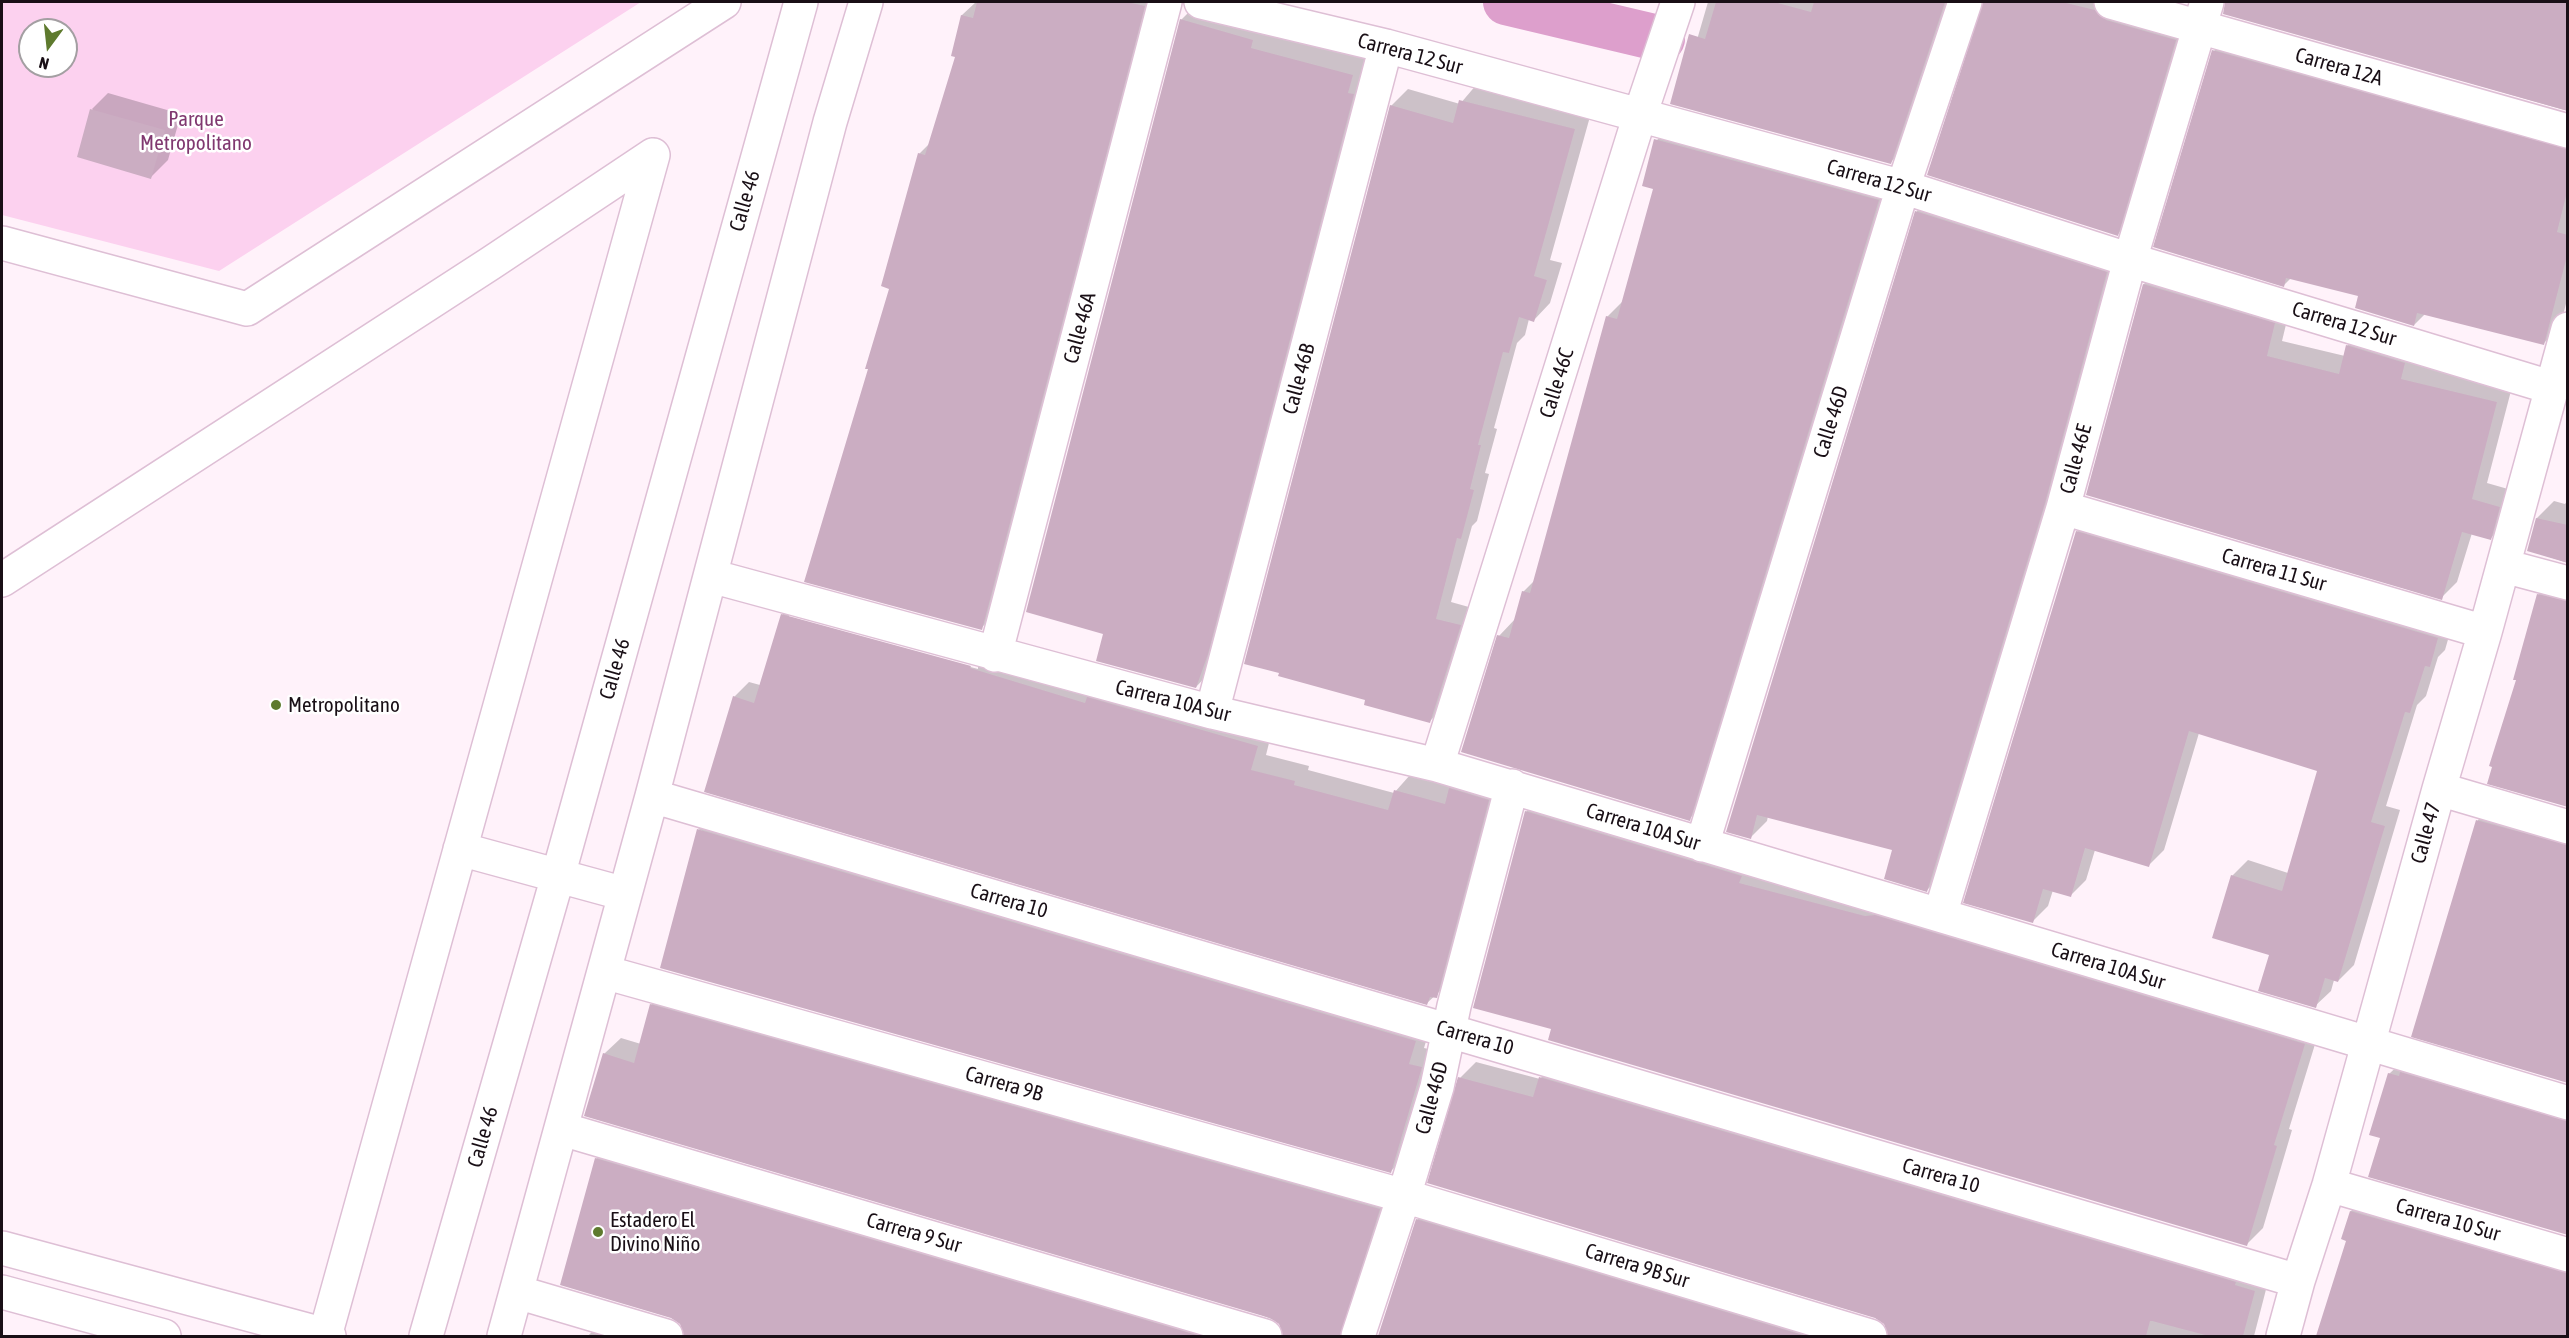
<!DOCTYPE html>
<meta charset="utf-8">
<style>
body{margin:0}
#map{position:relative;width:2569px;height:1338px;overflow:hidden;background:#fff2fa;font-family:"Asap Condensed",sans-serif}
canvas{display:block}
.frame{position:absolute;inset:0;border:3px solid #190f16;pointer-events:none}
.north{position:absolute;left:18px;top:18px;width:60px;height:60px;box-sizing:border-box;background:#fff;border:2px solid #a39fa2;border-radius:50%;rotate:195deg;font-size:16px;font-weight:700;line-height:24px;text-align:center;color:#190f16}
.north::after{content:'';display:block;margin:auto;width:21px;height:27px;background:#5e7a2e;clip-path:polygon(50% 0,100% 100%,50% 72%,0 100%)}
</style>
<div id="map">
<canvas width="2569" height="1338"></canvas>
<div class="frame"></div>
<div class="north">N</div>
</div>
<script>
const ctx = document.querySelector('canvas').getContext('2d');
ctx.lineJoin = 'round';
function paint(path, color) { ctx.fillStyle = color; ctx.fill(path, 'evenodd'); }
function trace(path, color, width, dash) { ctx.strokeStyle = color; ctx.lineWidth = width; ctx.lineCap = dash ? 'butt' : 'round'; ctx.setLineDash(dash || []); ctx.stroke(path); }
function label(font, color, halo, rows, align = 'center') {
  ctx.font = font + ' "Asap Condensed",sans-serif'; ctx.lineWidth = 5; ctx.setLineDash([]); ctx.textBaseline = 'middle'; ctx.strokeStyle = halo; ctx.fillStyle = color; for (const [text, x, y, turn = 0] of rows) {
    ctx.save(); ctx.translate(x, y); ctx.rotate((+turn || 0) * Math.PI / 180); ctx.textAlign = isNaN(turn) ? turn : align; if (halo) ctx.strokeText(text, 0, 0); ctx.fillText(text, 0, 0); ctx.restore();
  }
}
paint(new Path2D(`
 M2,2H641L219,271L2,215ZM30,30H66V66H30Z`), '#fcd1ef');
paint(new Path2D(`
 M976,2H1157L998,612L981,628L870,368L891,288L919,154L930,143L957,56L962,15Z
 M1708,2H1955L1906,147L1890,163L1678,105Z
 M1985,2H2117L2191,24L2133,219L2117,235L1984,8Z
 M2226,2H2568V111L2225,13Z
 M1198,3L1267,32L1369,59L1212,670L1196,687L1105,633L1181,20Z
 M2230,35L2568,130V296L2560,327L2544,343L2425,314L2414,325L2360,295L2291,278L2284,285L2214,51Z
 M1477,84L1591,113L1550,260L1562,263L1550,303L1534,320L1529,319L1525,335L1517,343L1494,428L1497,429L1485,473L1489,474L1477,521L1472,526L1451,602L1476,609L1446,705L1430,721L1391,106L1408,89L1460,104Z
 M108,93L181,114L168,160L151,177L92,109Z
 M1672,125L1895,183L1706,803L1689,819L1499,636L1516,618L1523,592L1536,579L1607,317L1624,300L1655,188V142Z
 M1933,195L2123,256L1944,874L1927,890L1894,849L1768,816L1767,821L1750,838L1728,831L1917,211Z
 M2160,268L2290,308L2282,341L2345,356L2347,346L2363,330L2512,387L2487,483L2515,491L2506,523L2490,539L2472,533L2457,582L2441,598L2088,494L2144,284Z
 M2568,500V563L2528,550L2537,518L2554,501L2565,504Z
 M2093,516L2453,622L2445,650L2438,657L2426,696L2417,705L2386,806L2400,810L2354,965L2338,981L2334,980L2331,991L2315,1006L2270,954L2232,876L2248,860L2288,873L2319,770L2199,733L2164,850L2148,866L2095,850L2086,880L2071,895L2053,890L2048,906L2032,922L2077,532Z
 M2556,578L2568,580V806L2518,679L2538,595Z
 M797,600L1272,731L1266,755L1309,766L1308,770L1394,793L1410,775L1453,787L1503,785L1451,981L1427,1003L734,697L749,682L760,685L782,615ZM789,615L978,666V669L789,618Z
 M1543,795L2320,1028L2289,1129L2292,1130L2263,1228L2246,1245L1552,1028L1526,812Z
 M2495,803L2568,824V1082L2413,1036L2478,820Z
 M714,813L1431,1025L1424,1048L1437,1051L1407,1155L1391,1171L698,829Z
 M668,989L1396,1192L1349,1336H1306L1284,1330L1279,1322L604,1054L621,1038L641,1044L651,1005Z
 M2407,1057L2568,1100V1234L2382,1137L2389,1074Z
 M1556,1061L2270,1274L2254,1336H1890L1885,1323L1460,1078L1476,1062L1540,1079Z
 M613,1142L1273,1336H686V1332L596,1159Z
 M2368,1194L2568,1252V1336H2319L2348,1240L2351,1211Z
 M1434,1204L1876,1336H1379L1417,1220Z
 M606,1317L674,1336H588Z`), '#0003');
trace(new Path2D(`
 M1506,2L1662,39`), '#dd9fcc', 46);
paint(new Path2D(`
 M977,2H1127L1145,6L982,630L804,582L868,369H865L889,289L881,286L918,153L925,155L955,57L951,56L961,15L973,18Z
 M1716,2H1774L1811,12L1814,2H1945L1891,164L1670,104L1689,34L1705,39Z
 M1983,2H2062L2095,10L2106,20L2176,40L2118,236L1927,175Z
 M2225,2H2568V111L2223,14Z
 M1180,19L1253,40L1251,48L1353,75L1348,93L1354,94L1208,654L1196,688L1096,661L1103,634L1026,612Z
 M2212,50L2568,149V188L2557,232L2568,235V252L2544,345L2417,313L2414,326L2355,308L2358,296L2286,278L2284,287L2153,247Z
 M1459,100L1575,129L1534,276L1547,280L1534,322L1519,317L1509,353L1503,352L1478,445H1481L1470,489L1474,490L1461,539L1457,538L1436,619L1461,625L1430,723L1364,705L1365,700L1278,676L1279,673L1244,664L1390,105L1453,123Z
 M90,109L165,130L151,179L77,157Z
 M1654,139L1879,200L1690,821L1461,752L1497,635L1509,638L1522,591L1530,593L1606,316L1617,319L1653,189L1642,186Z
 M1915,211L2107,272L2045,503L1927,892L1884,879L1892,850L1757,815L1751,839L1726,832Z
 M2143,284L2275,323L2267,356L2339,374L2346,345L2405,363L2401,379L2497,402L2472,499L2500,507L2491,540L2462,532L2442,600L2086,495Z
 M2536,518L2568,525V563L2527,551Z
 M2076,531L2438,638L2430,667L2425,666L2410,713L2405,712L2371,822L2385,826L2338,982L2325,978L2316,1008L2258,991L2269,955L2212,938L2231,875L2282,891L2317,771L2189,731L2149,867L2085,848L2071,897L2043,889L2033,923L1963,903Z
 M2537,594L2568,601V807L2487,784L2492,767L2489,766L2516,680H2513Z
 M781,614L971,666L970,668L1085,703L1087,697L1258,746L1251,770L1295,781L1294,785L1388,810L1394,790L1445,804L1449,788L1489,800L1437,998L1430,997L1427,1005L704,792L733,696L754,703Z
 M1525,811L1742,876L1739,883L1865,916L1875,915L2305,1044L2274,1145L2277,1146L2247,1246L1548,1040L1551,1029L1473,1008Z
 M2476,820L2568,845V1083L2411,1037Z
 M697,829L1416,1041L1409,1064L1422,1067L1391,1173L660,968Z
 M650,1004L1380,1209L1340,1336H1283L1279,1324L1270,1318L584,1116L603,1053L634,1063Z
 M2400,1072L2568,1121V1235L2368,1177L2380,1138L2369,1135L2388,1073L2399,1076Z
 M1458,1077L1533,1097L1539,1077L2236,1282L2235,1285L2255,1291L2243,1336H2209L2152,1321H2150L2146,1336H1888L1884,1324L1875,1318L1427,1183Z
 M595,1158L1200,1336H684L680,1324L671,1318L560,1285Z
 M2350,1211L2568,1273V1336H2316L2346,1241L2341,1239Z
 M1416,1219L1806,1336H1378Z`), '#cbadc2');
const minor = new Path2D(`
 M1201,2L1386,46L1903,187L2130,260L2550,387
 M2111,2L2568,131
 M2,243L247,309L724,2
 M2063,508L2485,632
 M2504,566L2568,583
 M711,576L1212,712L1437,765L2568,1103
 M2,580L491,263L653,155
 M995,655L1165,2
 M1212,712L1386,46
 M1437,765L1640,115L1678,2
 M2439,789L2568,827
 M652,796L2298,1281
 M1702,845L1903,187L1965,2
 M460,849L625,894
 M1940,915L2063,508L2130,260L2207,2
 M604,972L1404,1196L1870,1336
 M562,1129L1265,1336
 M2329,1185L2568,1255
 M2,1248L329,1336
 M2,1292L164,1336
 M517,1292L666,1336
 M325,1336L653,155
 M426,1336L558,876L801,2
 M504,1336L652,796L830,122L866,2
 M1358,1336L1404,1196L1437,1087L1454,1006L1512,786
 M2283,1336L2298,1281L2329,1185L2439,789L2485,632L2568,329`);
trace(minor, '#debfd5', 36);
trace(minor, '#fff', 33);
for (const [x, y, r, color] of [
 [276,705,6,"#5e7a2e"],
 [598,1232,6,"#5e7a2e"]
]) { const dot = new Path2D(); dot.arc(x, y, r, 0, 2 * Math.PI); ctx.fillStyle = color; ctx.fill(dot); trace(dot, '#fff', 2); }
label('21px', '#190f16', '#fff', [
 ["Carrera 12 Sur",1410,54,15],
 ["Carrera 12A",2339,67,16],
 ["Carrera 12 Sur",1879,181,16],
 ["Calle 46",745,201,-74],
 ["Carrera 12 Sur",2344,324,17],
 ["Calle 46A",1080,328,-75],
 ["Calle 46B",1299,379,-75],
 ["Calle 46C",1557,383,-73],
 ["Calle 46D",1831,422,-73],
 ["Calle 46E",2076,459,-75],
 ["Carrera 11 Sur",2274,570,16],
 ["Calle 46",615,669,-74],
 ["Carrera 10A Sur",1173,701,14],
 ["Carrera 10A Sur",1643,827,17],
 ["Calle 47",2426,833,-75],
 ["Carrera 10",1009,901,16],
 ["Carrera 10A Sur",2108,966,17],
 ["Carrera 10",1475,1038,16],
 ["Carrera 9B",1004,1084,16],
 ["Calle 46D",1432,1098,-75],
 ["Calle 46",483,1137,-74],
 ["Carrera 10",1941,1176,16],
 ["Carrera 10 Sur",2448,1220,16],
 ["Carrera 9 Sur",914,1233,16],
 ["Carrera 9B Sur",1637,1266,17]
]);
label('21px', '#803870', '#fff', [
 ["Parque",196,119],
 ["Metropolitano",196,143]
]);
label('21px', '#190f16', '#fff', [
 ["Metropolitano",288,705],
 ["Estadero El",610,1220],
 ["Divino Niño",610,1244]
], 'left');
</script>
